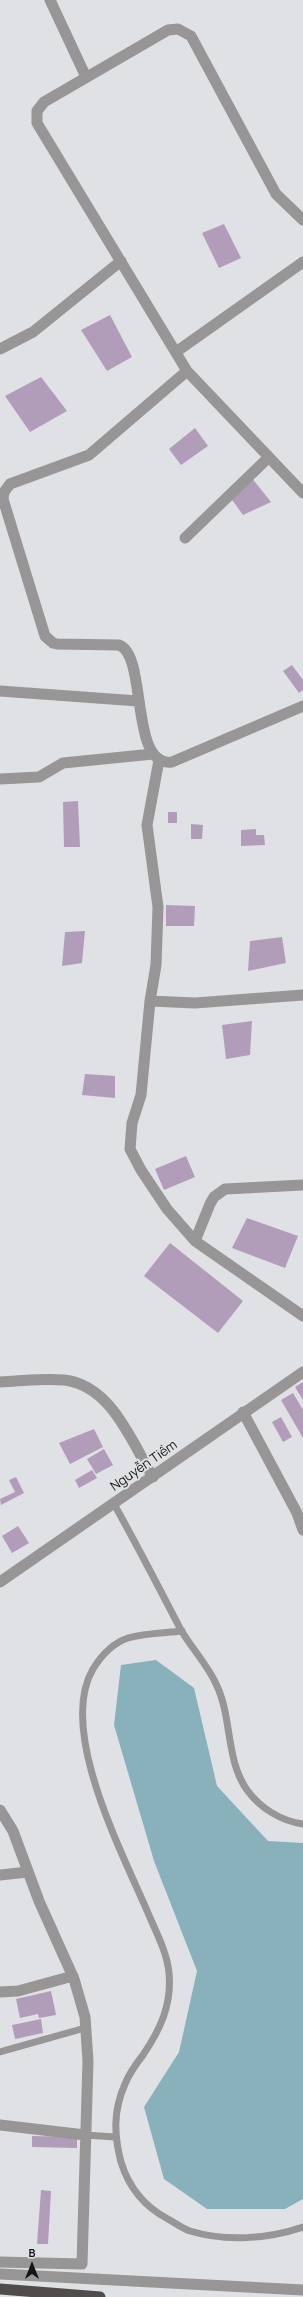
<!DOCTYPE html>
<meta charset="utf-8">
<style>
body{margin:0}
#map{position:relative;width:303px;height:2297px;overflow:hidden;background:#dfe1e4;font-family:Manrope,sans-serif}
canvas{display:block}
.north{position:absolute;left:12px;top:2245px;width:40px;height:40px;-webkit-text-stroke:3px #dfe1e4;paint-order:stroke;rotate:0deg;font-size:11px;font-weight:700;line-height:16px;text-align:center;color:#151617}
.north::after{content:'';display:block;margin:auto;width:14px;height:18px;background:#151617;clip-path:polygon(50% 0,100% 100%,50% 72%,0 100%)}
</style>
<div id="map">
<canvas width="303" height="2297"></canvas>
<div class="north">B</div>
</div>
<script>
const ctx = document.querySelector('canvas').getContext('2d');
ctx.lineJoin = 'round';
function paint(path, color) { ctx.fillStyle = color; ctx.fill(path, 'evenodd'); }
function trace(path, color, width, dash) { ctx.strokeStyle = color; ctx.lineWidth = width; ctx.lineCap = dash ? 'butt' : 'round'; ctx.setLineDash(dash || []); ctx.stroke(path); }
function label(font, color, halo, rows, align = 'center') {
  ctx.font = font + ' Manrope,sans-serif'; ctx.lineWidth = 4; ctx.setLineDash([]); ctx.textBaseline = 'middle'; ctx.strokeStyle = halo; ctx.fillStyle = color; for (const [text, x, y, turn = 0] of rows) {
    ctx.save(); ctx.translate(x, y); ctx.rotate((+turn || 0) * Math.PI / 180); ctx.textAlign = isNaN(turn) ? turn : align; if (halo) ctx.strokeText(text, 0, 0); ctx.fillText(text, 0, 0); ctx.restore();
  }
}
paint(new Path2D(`
 M156,1660L194,1688L217,1786L268,1841L303,1843V2199L285,2209H207L164,2179L144,2107L179,2052L197,1971L154,1861L114,1725L121,1665Z`), '#89b1bc');
paint(new Path2D(`
 M224,224L241,258L219,268L202,233Z
 M110,315L132,357L107,371L81,330Z
 M41,377L67,411L30,432L5,396Z
 M195,428L208,446L181,465L169,449Z
 M251,477L271,502L243,515L230,497Z
 M292,665L303,680V690L299,693L283,671Z
 M78,801L80,847H64L63,802Z
 M168,812H177V823H168Z
 M191,824L203,825L202,839H191Z
 M256,829V835H264L265,845L241,846V830Z
 M166,905L195,906L194,926H166Z
 M85,931L82,963L62,966L65,932Z
 M282,937L286,963L248,971L250,941Z
 M252,1021L250,1055L226,1059L222,1025Z
 M85,1074L115,1076V1098L82,1095Z
 M186,1156L195,1177L164,1190L155,1169Z
 M247,1218L298,1236L285,1268L232,1248Z
 M170,1243L243,1301L218,1333L144,1276Z
 M303,1382V1400L295,1387Z
 M293,1393L303,1410V1438L281,1400Z
 M281,1417L292,1437L283,1442L272,1422Z
 M94,1429L103,1447L70,1464L59,1443Z
 M104,1449L113,1465L96,1474L87,1459Z
 M92,1470L97,1478L79,1488L75,1480Z
 M16,1477L24,1493L1,1505L0,1499L15,1492L9,1480Z
 M18,1526L29,1543L12,1553L2,1536Z
 M51,1991L56,2015L39,2018L38,2014L20,2018L16,1999Z
 M41,2019L43,2033L15,2039L12,2025Z
 M32,2136L77,2137V2148L32,2147Z
 M41,2190L51,2191L48,2244H37Z`), '#b19db9');
trace(new Path2D(`
 M114,1504C137,1545 159,1588 181,1630C192,1649 208,1665 217,1686C232,1718 226,1761 247,1790C260,1808 281,1821 303,1824
 M182,1631C165,1633 145,1633 128,1638C113,1643 101,1656 93,1669C57,1730 123,1854 148,1913C156,1932 167,1952 169,1973C172,2005 160,2030 143,2055C136,2064 129,2074 125,2084C113,2111 114,2135 121,2162C129,2188 145,2207 168,2219C175,2223 183,2229 190,2231C226,2242 268,2239 303,2227
 M0,2052L85,2028
 M85,2135L115,2137`), '#979595', 7);
trace(new Path2D(`
 M50,0L86,77
 M303,220L276,194L191,36L178,29L168,30L44,102L37,111V123L187,371L303,493
 M0,349L33,332L121,261
 M176,352L303,262
 M187,371L89,455L10,484L4,492L3,499L45,636L53,643L57,644L119,645C148,655 129,768 172,762L303,706
 M185,538L269,457
 M0,691L138,701
 M159,760L147,825L158,907L156,965L150,1001L141,1095L132,1123L130,1149L141,1170L167,1209L195,1241L303,1316
 M0,779L39,777L63,763L153,754
 M150,1001L195,1003L303,995
 M195,1241L210,1204L214,1197L225,1189L303,1185
 M0,1382C21,1381 43,1378 64,1380C111,1385 131,1441 153,1477
 M243,1412L297,1513L303,1530
 M0,1810L13,1831L39,1901L74,1979L85,2017L88,2061L82,2264L0,2262
 M0,1875L28,1872
 M0,1992L18,1991L73,1976
 M0,2125L85,2135`), '#979595', 11);
trace(new Path2D(`
 M0,1582L303,1372
 M0,2274L303,2290`), '#979595', 11);
trace(new Path2D(`
 M0,2289L100,2297`), '#504c4c', 11);
label('13px', '#151617', '#dfe1e4', [
 ["Nguyễn Tiềm",144,1466,-35]
]);
</script>
